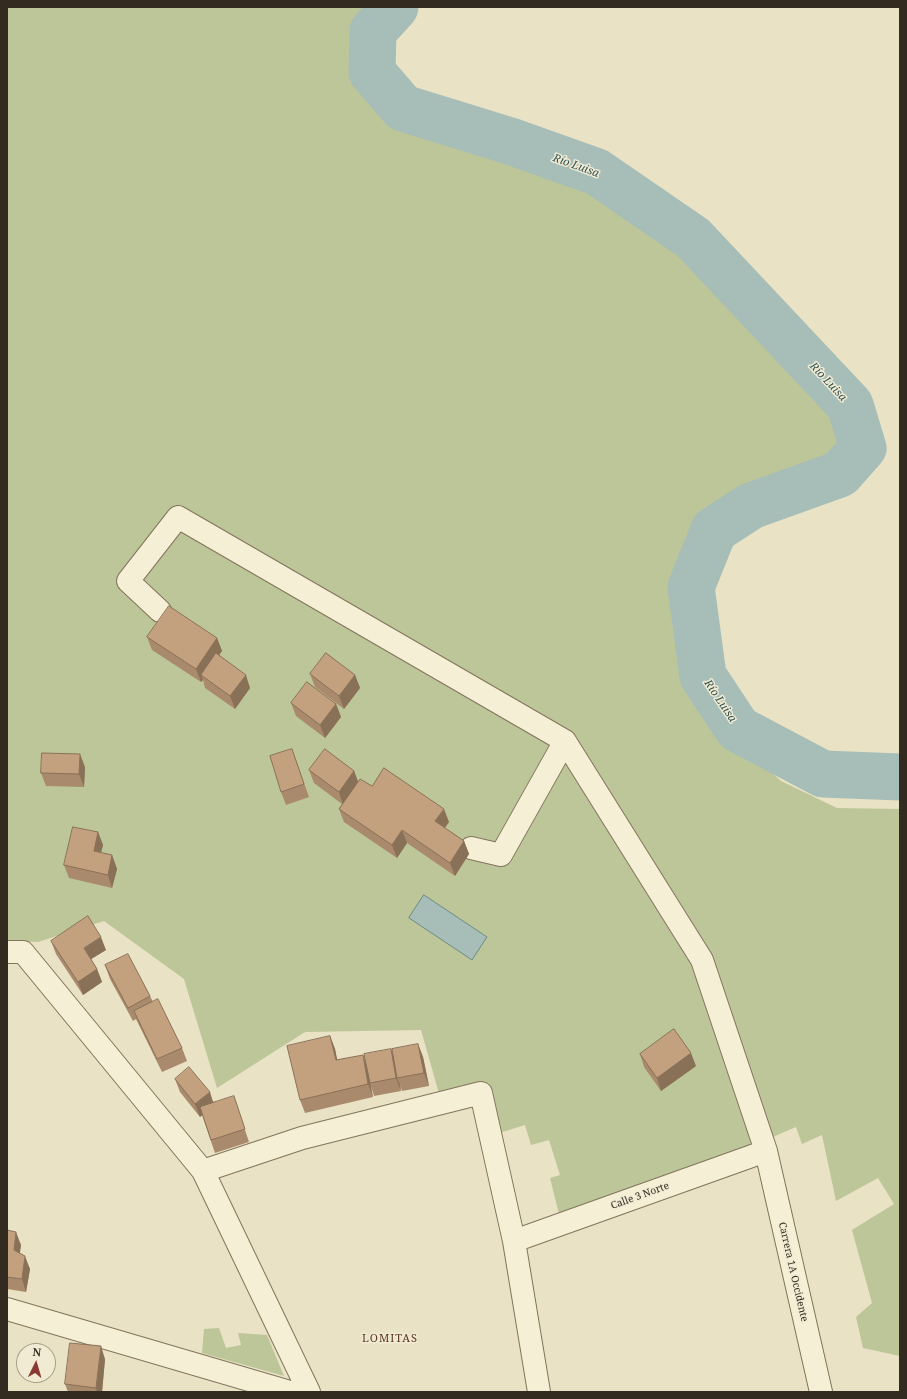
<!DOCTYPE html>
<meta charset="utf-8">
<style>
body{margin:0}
#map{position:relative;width:907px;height:1399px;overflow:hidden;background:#e9e2c4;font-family:"Noto Serif",serif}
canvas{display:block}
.frame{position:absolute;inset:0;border:8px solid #332b1f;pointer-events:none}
.north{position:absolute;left:16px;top:1343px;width:40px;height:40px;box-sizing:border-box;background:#f1ebd3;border:1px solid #a59e8b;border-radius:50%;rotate:5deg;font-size:11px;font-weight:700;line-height:16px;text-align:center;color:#332b1f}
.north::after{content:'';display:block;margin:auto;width:14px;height:18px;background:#8b3a33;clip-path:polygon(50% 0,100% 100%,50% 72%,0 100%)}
</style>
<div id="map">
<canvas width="907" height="1399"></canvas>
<div class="frame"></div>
<div class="north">N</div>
</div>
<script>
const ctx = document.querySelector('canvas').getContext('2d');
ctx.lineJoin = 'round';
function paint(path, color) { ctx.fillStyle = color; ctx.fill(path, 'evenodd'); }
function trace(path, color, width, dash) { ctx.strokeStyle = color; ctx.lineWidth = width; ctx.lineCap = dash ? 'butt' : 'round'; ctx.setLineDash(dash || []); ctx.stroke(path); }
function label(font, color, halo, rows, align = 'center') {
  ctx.font = font + ' "Noto Serif",serif'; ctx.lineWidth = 3; ctx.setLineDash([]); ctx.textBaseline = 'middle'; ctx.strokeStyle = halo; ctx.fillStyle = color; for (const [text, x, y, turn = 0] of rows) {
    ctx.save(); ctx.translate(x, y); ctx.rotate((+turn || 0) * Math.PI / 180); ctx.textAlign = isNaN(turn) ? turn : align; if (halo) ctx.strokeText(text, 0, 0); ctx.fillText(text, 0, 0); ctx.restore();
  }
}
paint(new Path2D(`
 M7,7H381L360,30L365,86L400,121L591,180L614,198L688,241L736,295L846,409L853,445L834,467L746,502L708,530L682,586L693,677L733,736L781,781L837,808L900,809V1356L863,1348L856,1317L872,1303L852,1230L894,1204L878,1178L836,1201L822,1135L802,1144L796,1127L775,1136L760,1148L559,1214L550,1178L560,1175L549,1140L531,1145L525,1125L496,1134L485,1088L440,1097L421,1030L305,1032L217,1088L184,979L104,921L38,942L7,941Z
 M219,1328L226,1348L241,1345L238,1333L267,1335L284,1376L202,1353L204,1329Z`), '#bdc699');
const water = new Path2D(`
 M424,895L487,937L472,960L409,918Z`);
paint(water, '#a6bdb8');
trace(water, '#6d8a85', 1);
trace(new Path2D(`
 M395,7L373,31L372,72L403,108L510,141L597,172L693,238L850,405L863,448L840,474L751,506L714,530L691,587L703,676L738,729L823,774L900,777`), '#a6bdb8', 47);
const minor = new Path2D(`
 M160,611L128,581L178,517L565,741L702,960L766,1151L821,1392
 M471,848L501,855L565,741
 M7,952H23L203,1171
 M514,1241L766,1151
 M7,1309L290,1392
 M309,1392L203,1171L302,1138L481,1093L514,1241L539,1392`);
trace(minor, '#82745c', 24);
trace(minor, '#f5efd6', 22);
paint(new Path2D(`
 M147,637L217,638L222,651L219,655L250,688L235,709L205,688L203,680L201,682L152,650Z
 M310,674L355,675L360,688L344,709L315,687Z
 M291,703L336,704L341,717L325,738L296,716Z
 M292,749L309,797L286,805L281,792Z
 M85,767L84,787L46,786L41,773Z
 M309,770L354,771L358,782L372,786L449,822L445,828L464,841L469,854L455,876L407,843L397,858L344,822L339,809L342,804L314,783Z
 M98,832L103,845L101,853L112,855L117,869L112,888L69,878L64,865Z
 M51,941L106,950L91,959L97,969L102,982L83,995L56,954Z
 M105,965L150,996L153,1002L182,1048L187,1061L162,1072L136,1019L133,1021L110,979Z
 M330,1036L335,1049L337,1060L366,1065L391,1049L393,1056L418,1044L423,1057L429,1086L402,1091L400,1085L401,1091L374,1096L371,1086L373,1097L305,1113L300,1100Z
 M640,1054L696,1066L661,1091L644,1067Z
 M175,1079L214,1102L238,1109L249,1142L215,1153L202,1115L200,1117L180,1092Z
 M7,1230L21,1245L20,1253L30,1269L26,1292L7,1289Z
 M105,1359L102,1392H68L65,1384Z`), '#a98a6c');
paint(new Path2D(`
 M217,638L222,651L204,677L201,675L203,680L201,682L196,669Z
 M246,675L250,688L235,709L230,696Z
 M355,675L360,688L344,709L339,696Z
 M336,704L341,717L325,738L320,725Z
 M80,754L85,767L84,787L79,774Z
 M354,771L359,784L343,805L339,792Z
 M444,809L449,822L440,834L435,821Z
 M402,830L407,843L397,858L392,845Z
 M98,832L103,845L98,864L94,851Z
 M464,841L469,854L455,876L450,863Z
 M112,855L117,869L112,888L108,875Z
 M101,937L106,950L88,961L84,948Z
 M97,969L102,982L83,995L78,982Z
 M330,1036L335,1049L340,1073L336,1060Z
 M418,1044L423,1057L429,1086L424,1073Z
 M391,1049L396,1062L397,1078L400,1085L401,1091L396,1078Z
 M691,1053L696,1066L661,1091L657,1078Z
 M363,1055L368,1068L370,1083L373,1097L368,1084Z
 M210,1092L214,1105L200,1117L195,1104Z
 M16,1232L21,1245L18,1263L14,1250Z
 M25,1256L30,1269L26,1292L22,1279Z
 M101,1346L105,1359L102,1392H97L96,1388Z`), '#897158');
const building = new Path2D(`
 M169,606L217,638L196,669L147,637Z
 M216,653L246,675L230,696L201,675Z
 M326,653L355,675L339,696L310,674Z
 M307,682L336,704L320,725L291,703Z
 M292,749L304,784L281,792L270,756Z
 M325,749L354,771L339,792L309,770Z
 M42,753L80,754L79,774L41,773Z
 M384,768L444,809L435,821L464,841L450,863L402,830L392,845L339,809L360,779L372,786Z
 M73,827L98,832L94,851L112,855L108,875L64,865Z
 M88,916L101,937L84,948L97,969L78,982L51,941Z
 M128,954L150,996L128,1008L105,965Z
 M158,999L182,1048L157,1059L134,1011Z
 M674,1029L691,1053L657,1078L640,1054Z
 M330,1036L336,1060L363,1055L368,1084L300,1100L287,1046Z
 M418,1044L424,1073L397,1078L392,1049Z
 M391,1049L396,1078L370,1083L364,1054Z
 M189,1067L210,1092L195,1104L175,1079Z
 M234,1096L245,1129L211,1140L200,1107Z
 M7,1230L16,1232L14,1250L25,1256L22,1279L7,1277Z
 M70,1343L101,1346L96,1388L65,1384Z`);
paint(building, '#c4a17e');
trace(building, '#897158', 1);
label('10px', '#332b1f', '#f1ebd3', [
 ["Calle 3 Norte",640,1196,-20],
 ["Carrera 1A Occidente",793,1272,77]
]);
label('italic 11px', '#305152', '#f1ebd3', [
 ["Río Luisa",576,166,20],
 ["Río Luisa",828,382,47],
 ["Río Luisa",720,701,56]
]);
ctx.letterSpacing = '1px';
label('11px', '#5c3423', '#f1ebd3', [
 ["LOMITAS",390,1339]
]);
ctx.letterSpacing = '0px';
</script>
